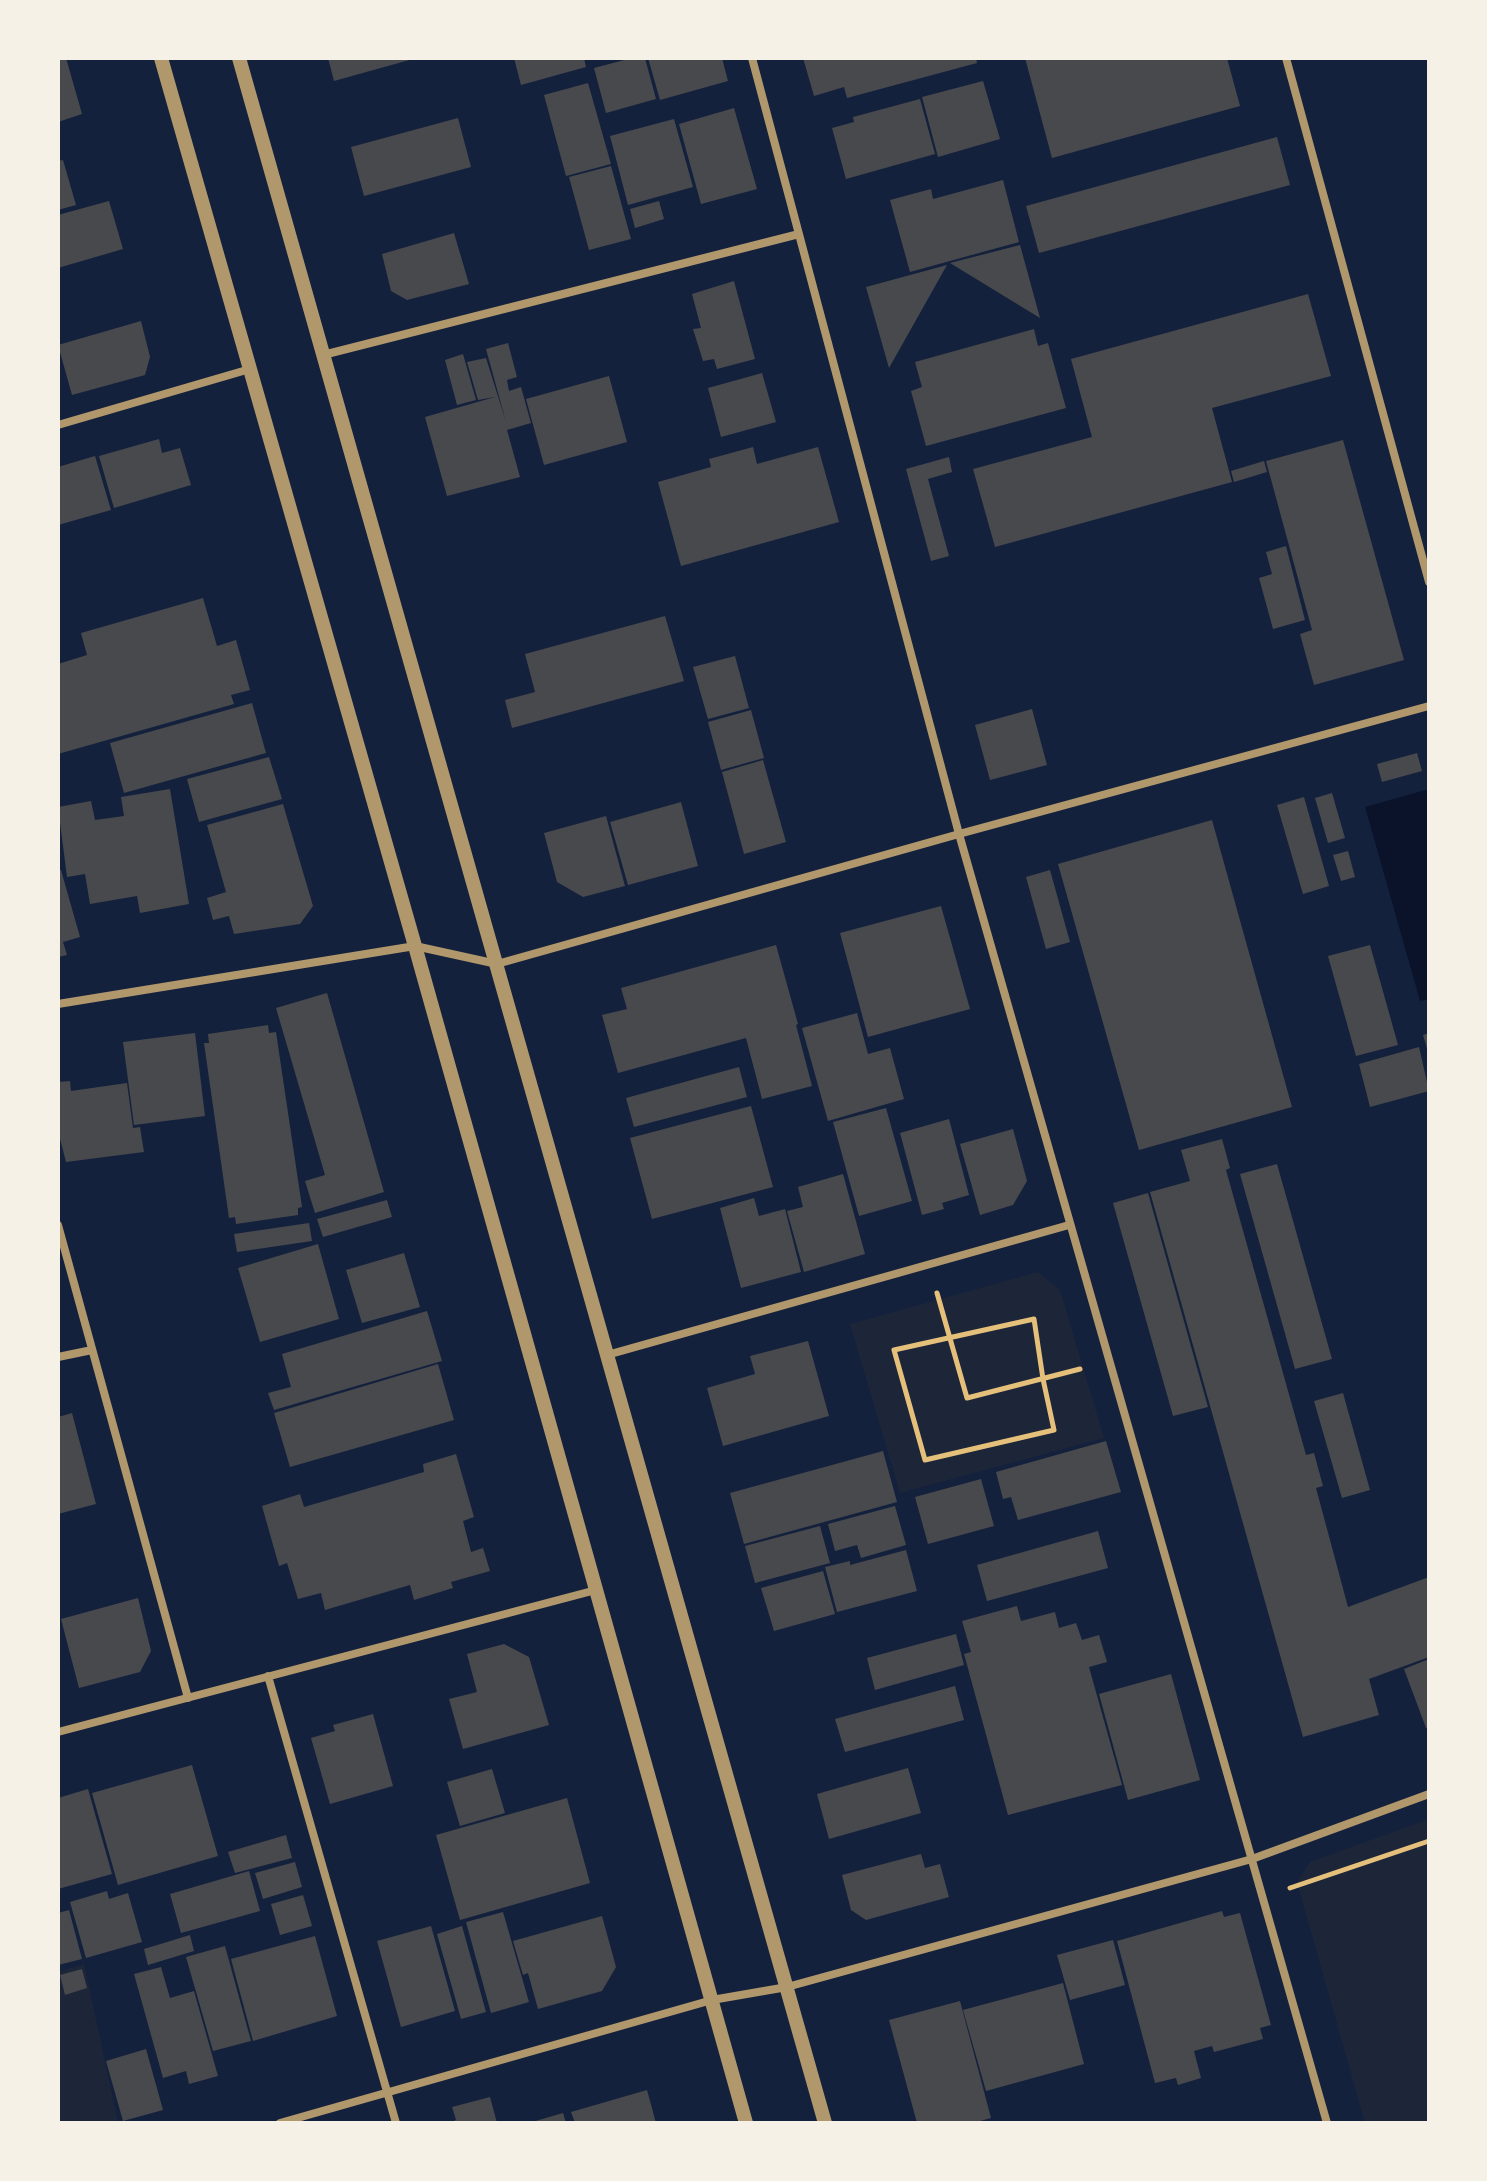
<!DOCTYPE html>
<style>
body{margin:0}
#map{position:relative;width:1487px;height:2181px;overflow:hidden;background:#14213d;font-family:"PT Sans Narrow",sans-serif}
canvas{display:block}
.frame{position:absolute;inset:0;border:60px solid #f6f1e7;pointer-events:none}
</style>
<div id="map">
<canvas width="1487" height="2181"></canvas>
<div class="frame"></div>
</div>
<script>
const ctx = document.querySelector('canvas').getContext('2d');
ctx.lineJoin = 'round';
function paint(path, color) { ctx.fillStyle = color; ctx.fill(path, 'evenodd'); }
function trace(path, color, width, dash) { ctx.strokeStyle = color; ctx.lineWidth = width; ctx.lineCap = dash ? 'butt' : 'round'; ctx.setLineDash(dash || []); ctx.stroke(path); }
paint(new Path2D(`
 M1038,1272L1060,1290L1104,1438L900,1493L850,1324Z
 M1429,1819V2123H1365L1297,1882L1310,1862Z
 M84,1964L118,2122L115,2123H62L58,2119V1972Z`), '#1d2539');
paint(new Path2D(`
 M1429,789V999L1420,1001L1365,807Z`), '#0b132b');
paint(new Path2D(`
 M58,58H66L82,114L58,122Z
 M328,58H413V59L334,81Z
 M514,58H584L586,67L521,85Z
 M632,58H645L656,99L606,113L594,68Z
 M648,58H722L728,81L660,100Z
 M803,58H976L977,63L847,98L844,87L814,96Z
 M1025,58H1227L1240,106L1052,158Z
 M983,81L1000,139L938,157L922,97Z
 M588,83L611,164L566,176L544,95Z
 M920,99L935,154L846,179L832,128L854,122L853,117Z
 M734,108L757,189L701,204L679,124Z
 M458,118L471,167L364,196L351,147Z
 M674,119L693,187L628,205L610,136Z
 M1277,137L1290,185L1039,253L1026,206Z
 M63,160L76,205L58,210V161Z
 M611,166L631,239L589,250L569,177Z
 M1003,180L1019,242L910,272L890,200L931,189L933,199Z
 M109,201L123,249L58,268V215Z
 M659,201L664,219L635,228L630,209Z
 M454,233L469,284L407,300L391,291L382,254Z
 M1020,245L1040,318L950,263Z
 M947,265L889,368L866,287Z
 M734,281L755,359L717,369L714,359L703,361L693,329L701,328L692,294Z
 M1308,294L1331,376L1212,408L1232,482L995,547L973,469L1092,437L1071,359Z
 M141,321L150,357L145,375L72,395L58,345Z
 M1034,329L1038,346L1048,343L1066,408L926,446L911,391L922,387L915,362Z
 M508,343L517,377L507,380L509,391L521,387L531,423L507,430L520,477L447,496L425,417L495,397L478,400L467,362L486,358L506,422L486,349Z
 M463,354L476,400L457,405L445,360Z
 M762,373L776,422L721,437L708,388Z
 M609,376L627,442L544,465L526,399Z
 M159,439L162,453L180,448L191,485L114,508L99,456Z
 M1343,440L1404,660L1314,685L1300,634L1312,630L1266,461Z
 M753,447L757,464L818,447L839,522L681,566L658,482L711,467L709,459Z
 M95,456L111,510L58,525V467Z
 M949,457L952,472L928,479L949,556L931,561L906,469Z
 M1264,461L1267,472L1234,482L1231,471Z
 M1286,546L1305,620L1273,629L1259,578L1272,574L1266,552Z
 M203,598L217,646L236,640L250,690L231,695L234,704L58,754V664L87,655L81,633Z
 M665,616L684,681L512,728L505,700L535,692L525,654Z
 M735,656L749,708L708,719L693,667Z
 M252,703L266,753L124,793L110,743Z
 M1032,709L1047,765L990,780L975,725Z
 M751,710L764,758L721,770L708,722Z
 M1417,753L1422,771L1382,782L1377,764Z
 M269,757L282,799L199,822L187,779Z
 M763,760L786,842L744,854L722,772Z
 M170,789L189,904L140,913L137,896L90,904L85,874L67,877L58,807L91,801L95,820L124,816L121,797Z
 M1332,793L1345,838L1328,843L1315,798Z
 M1304,797L1329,886L1303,894L1277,805Z
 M681,802L698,866L628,885L610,822Z
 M283,804L313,906L300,924L234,934L229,916L213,920L207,898L226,892L207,825Z
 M606,816L625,886L583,897L557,882L544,833Z
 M1212,820L1292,1107L1139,1150L1058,864Z
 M1348,851L1355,877L1341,881L1333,855Z
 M58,870H61L80,937L63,942L67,955L58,957Z
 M1050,870L1070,942L1046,949L1026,877Z
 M941,906L970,1009L868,1037L840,933Z
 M776,945L798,1024L796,1025L812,1086L762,1099L746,1038L618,1073L602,1015L627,1009L621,988Z
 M1370,945L1398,1045L1356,1056L1328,956Z
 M327,993L384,1192L315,1213L305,1181L325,1175L276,1008Z
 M857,1013L868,1054L890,1048L904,1099L828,1121L802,1028Z
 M268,1025L269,1033L276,1032L302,1207L298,1208V1215L236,1224L235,1217L229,1218L204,1043H209L208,1034Z
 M195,1033L205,1116L134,1125L123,1042Z
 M1429,1033V1052H1428L1423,1035Z
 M1419,1047L1429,1091L1370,1107L1359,1064Z
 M739,1067L747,1097L634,1127L626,1098Z
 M70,1081L71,1091L127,1083L133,1128L140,1127L144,1152L66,1162L58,1131V1082Z
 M751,1106L773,1187L652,1219L630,1138Z
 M886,1108L912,1201L859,1216L833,1122Z
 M949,1119L969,1195L942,1203L944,1209L922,1215L900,1133Z
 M1013,1129L1027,1181L1013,1205L980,1215L960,1144Z
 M1222,1139L1230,1168L1226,1170L1306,1455L1314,1453L1323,1486L1316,1488L1348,1607L1429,1577V1657L1369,1679L1379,1715L1303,1737L1150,1192L1190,1181L1181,1150Z
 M1277,1164L1332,1359L1295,1369L1240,1174Z
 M843,1174L865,1254L804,1272L787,1211L803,1207L798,1187Z
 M1148,1193L1208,1407L1173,1416L1113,1203Z
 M754,1198L759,1216L785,1209L801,1272L741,1288L720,1208Z
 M387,1200L392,1217L323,1237L317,1219Z
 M309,1223L312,1241L237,1252L234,1234Z
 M318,1244L339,1319L260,1342L238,1268Z
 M404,1253L420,1307L362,1323L346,1270Z
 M427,1311L442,1361L274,1410L268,1393L291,1387L282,1354Z
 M808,1341L829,1416L723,1446L707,1388L755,1374L750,1356Z
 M438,1364L454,1420L290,1467L274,1413Z
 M1343,1393L1370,1490L1342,1498L1314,1401Z
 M72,1413L96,1504L58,1514V1417Z
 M1106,1441L1121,1492L1018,1520L1011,1497L1003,1499L996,1472Z
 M883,1451L897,1502L744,1544L730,1493Z
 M456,1454L474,1517L463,1521L471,1552L483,1548L490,1571L451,1582L453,1588L414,1600L410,1585L325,1610L321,1593L298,1599L287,1563L279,1566L262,1506L300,1494L304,1507L424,1472L423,1464Z
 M981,1479L994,1526L928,1544L915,1497Z
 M895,1506L906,1545L861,1558L857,1545L835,1551L828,1524Z
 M820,1526L830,1563L755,1583L745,1546Z
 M1098,1531L1108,1568L987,1601L977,1565Z
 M906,1550L917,1591L837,1612L825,1567L850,1561V1565Z
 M823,1571L835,1614L774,1631L761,1588Z
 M138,1598L151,1651L140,1672L79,1688L61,1619Z
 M1017,1606L1021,1621L1055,1612L1059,1628L1076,1623L1082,1640L1099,1635L1107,1662L1089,1667L1122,1785L1008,1815L964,1654L971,1652L962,1621Z
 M956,1634L964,1665L875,1690L867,1658Z
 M504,1644L529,1657L549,1725L463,1749L449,1699L477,1692L467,1654Z
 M1429,1659V1727L1426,1728L1404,1669Z
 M1171,1674L1200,1780L1128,1800L1099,1694Z
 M955,1686L964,1720L845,1752L835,1719Z
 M373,1714L393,1786L330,1804L311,1738L335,1731L333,1725Z
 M192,1765L218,1856L118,1885L92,1793Z
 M908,1768L921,1813L829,1839L817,1794Z
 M492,1769L505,1813L460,1826L447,1782Z
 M88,1789L112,1874L58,1889V1798Z
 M567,1798L590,1883L460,1920L436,1835Z
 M286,1835L292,1858L235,1873L228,1852Z
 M921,1854L925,1868L940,1864L949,1897L866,1920L851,1910L842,1875Z
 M295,1862L302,1887L263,1899L255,1873Z
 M249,1871L260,1911L181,1933L170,1894Z
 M107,1891L109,1899L128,1893L142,1942L86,1958L70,1902Z
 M303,1895L312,1926L280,1935L271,1904Z
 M69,1910L82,1959L58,1965V1913Z
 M1222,1911L1224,1917L1240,1913L1271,2025L1260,2028L1263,2039L1214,2052L1212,2046L1194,2051L1201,2078L1178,2085L1176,2078L1155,2083L1117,1941Z
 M503,1912L529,2002L491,2013L466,1922Z
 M602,1916L616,1967L602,1991L538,2009L528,1973L523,1975L513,1941Z
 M431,1926L455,2011L401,2027L377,1941Z
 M462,1926L486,2012L461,2019L437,1934Z
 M190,1935L194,1951L148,1965L144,1949Z
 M315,1936L337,2016L253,2041L231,1959Z
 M1113,1940L1125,1985L1070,2000L1057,1955Z
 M225,1946L251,2041L213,2051L186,1957Z
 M161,1967L170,1998L194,1991L218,2076L189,2084L186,2071L163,2078L134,1974Z
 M82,1969L87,1988L65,1995L60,1975Z
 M1063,1983L1084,2064L986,2091L963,2010Z
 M960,2001L991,2118L973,2123H917L889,2020Z
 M146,2049L163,2110L123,2121L106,2061Z
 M647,2090L656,2123H575L571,2112Z
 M490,2097L497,2123H449L456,2120L452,2107Z
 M563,2113L566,2123H532V2122Z`), '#48494c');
trace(new Path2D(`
 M937,1293L967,1398L1080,1369
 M1034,1319L1043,1379L1054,1430L925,1460L894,1350Z
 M1290,1888L1429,1841`), '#e5c07b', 5);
trace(new Path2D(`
 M752,58L959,834L1327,2123
 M1286,58L1429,582
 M323,355L799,234
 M58,425L250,369
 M58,1004L415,946L497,964L959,834L1429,706
 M58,1225L188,1698
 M607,1355L1069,1225
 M58,1357L92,1350
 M268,1676L396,2123
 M58,1732L596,1590
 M280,2123L712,2000L787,1987L1252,1859L1429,1794`), '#b1986c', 8);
trace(new Path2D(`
 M161,58L415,946L746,2123
 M239,58L825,2123`), '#b1986c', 14);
</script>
